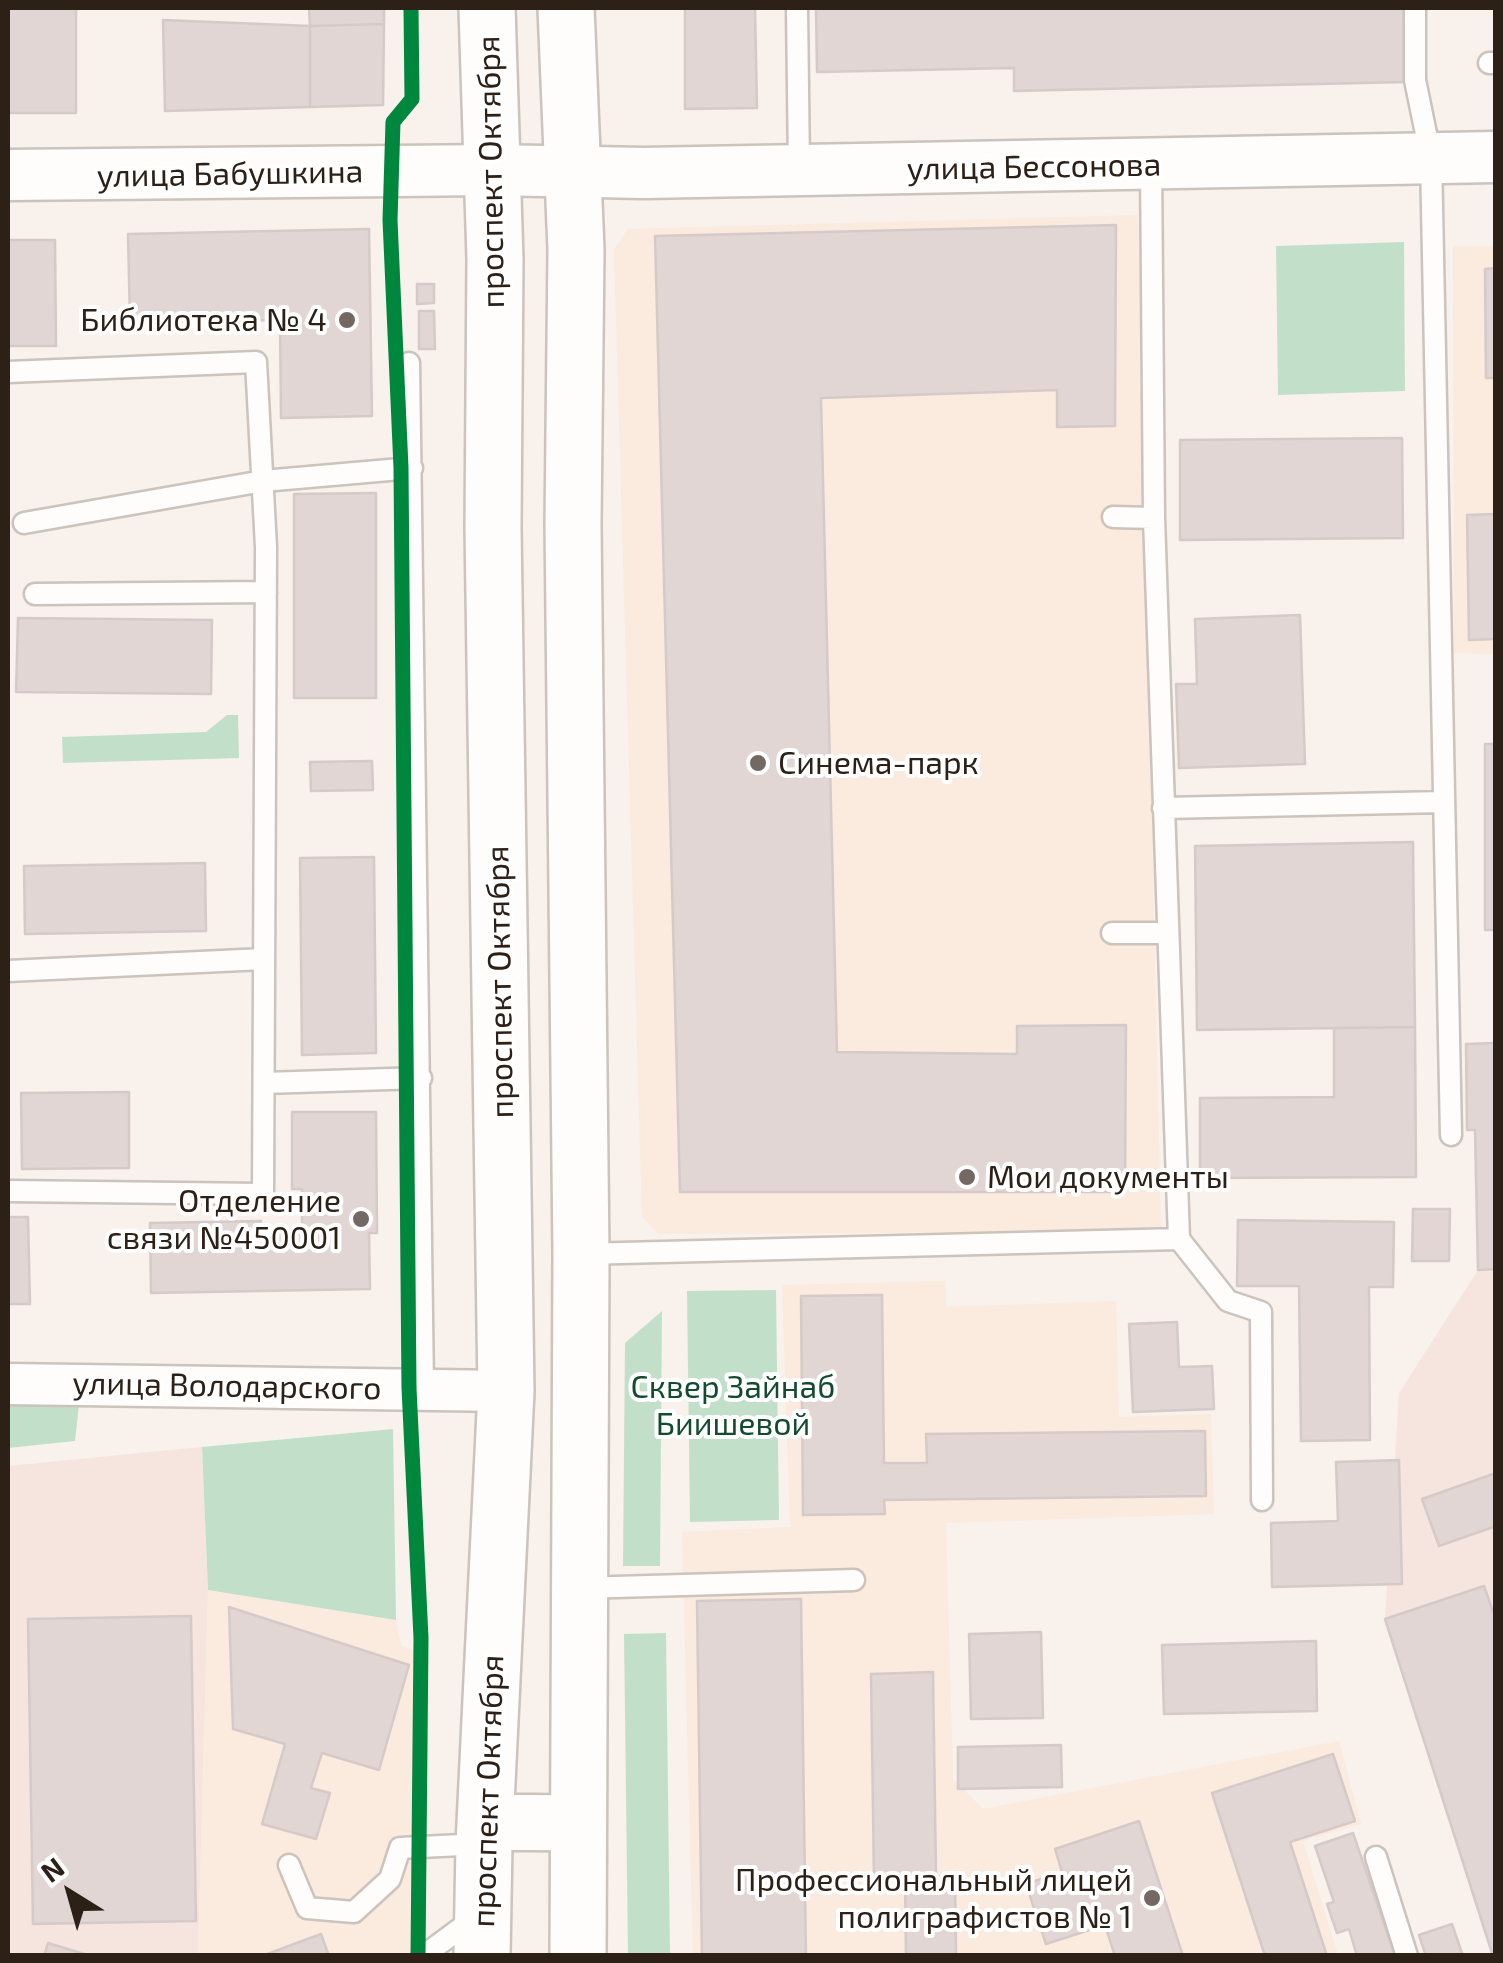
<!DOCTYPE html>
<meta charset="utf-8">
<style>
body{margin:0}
#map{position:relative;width:1503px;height:1963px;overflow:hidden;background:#f8f1ec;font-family:"Exo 2",sans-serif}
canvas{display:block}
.frame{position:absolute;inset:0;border:10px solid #2c2017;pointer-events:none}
.north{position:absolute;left:20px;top:1843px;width:100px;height:100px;-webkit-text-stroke:8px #fff;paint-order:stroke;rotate:323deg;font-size:28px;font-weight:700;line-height:40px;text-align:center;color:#2c2017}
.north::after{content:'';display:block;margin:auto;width:35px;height:45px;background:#2c2017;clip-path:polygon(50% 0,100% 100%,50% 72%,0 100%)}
</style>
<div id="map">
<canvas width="1503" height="1963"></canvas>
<div class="frame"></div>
<div class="north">N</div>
</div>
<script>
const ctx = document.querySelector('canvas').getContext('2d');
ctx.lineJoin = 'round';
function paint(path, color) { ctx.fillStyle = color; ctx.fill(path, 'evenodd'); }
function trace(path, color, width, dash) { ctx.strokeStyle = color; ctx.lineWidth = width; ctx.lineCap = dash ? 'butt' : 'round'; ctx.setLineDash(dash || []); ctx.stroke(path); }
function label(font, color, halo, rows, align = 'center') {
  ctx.font = font + ' "Exo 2",sans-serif'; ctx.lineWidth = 8; ctx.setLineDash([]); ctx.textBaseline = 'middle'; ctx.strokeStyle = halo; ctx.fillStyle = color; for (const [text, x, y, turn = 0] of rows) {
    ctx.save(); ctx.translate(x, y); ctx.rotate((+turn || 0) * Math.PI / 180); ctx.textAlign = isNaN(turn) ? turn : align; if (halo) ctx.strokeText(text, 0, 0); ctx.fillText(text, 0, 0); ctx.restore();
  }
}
paint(new Path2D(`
 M1138,215L1161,1231L658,1234L642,1216L614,249L628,229Z
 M1453,246H1495V654L1454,653Z
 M945,1281L946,1307L1116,1301L1119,1417L1211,1414L1214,1514L946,1523L953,1779L983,1809L1339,1741L1361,1824L1303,1841L1338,1955H693L682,1532L790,1527L782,1285Z
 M208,1590L396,1620L401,1646L413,1650L414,1955L198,1956Z`), '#fbeade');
paint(new Path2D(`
 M1495,1043V1955H1491L1385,1619L1399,1393L1478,1270L1475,1131L1467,1130L1466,1044Z
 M202,1447L208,1590L198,1955L8,1956V1466Z`), '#f6e5df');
paint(new Path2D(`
 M1404,242L1405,391L1278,395L1276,246Z
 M227,715H238L239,758L63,763L62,737L206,732Z
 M776,1290L779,1520L690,1522L687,1291Z
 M662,1311L660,1566H623L625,1343Z
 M8,1404L79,1405L75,1441L8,1448Z
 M393,1429L396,1620L208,1590L202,1447Z
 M666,1633L670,1955H628L624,1634Z`), '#c2e0c9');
const building = new Path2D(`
 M8,8H76V113H8Z
 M309,8H384V24L310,26Z
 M685,8H755L757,108L685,109Z
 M816,8H1404L1405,82L1014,91V68L817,72Z
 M163,20L310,26V107L165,111Z
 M384,24L383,105L310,107V26Z
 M1116,225L1115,426L1057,427V390L821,398L837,1052L1017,1054V1026L1126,1025L1125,1192H680L655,236Z
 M369,229L372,416L281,418L280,320L130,323L128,234Z
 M8,240H55L56,346H8Z
 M1496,268V378H1486L1485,269Z
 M417,284H434V303L417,304Z
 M419,311H434L435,349H419Z
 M1402,438L1403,538L1180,540V440Z
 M376,493V698H294V494Z
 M1496,514V639L1469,640L1467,515Z
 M1300,615L1305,764L1179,768L1176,684H1197L1195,619Z
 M18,618L212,620L211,694L16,692Z
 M1485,744H1496V930H1485Z
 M372,761L373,790L311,791L310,762Z
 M1413,842L1415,1027L1197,1030L1195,846Z
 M374,857L376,1053L302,1055L300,858Z
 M205,863L206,931L25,934L24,866Z
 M1415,1027L1416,1177L1200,1178V1098L1334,1097V1028Z
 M1496,1043V1269L1478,1270L1475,1130H1467L1466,1044Z
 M129,1092V1168L22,1169L21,1093Z
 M292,1112H376L377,1233H369L370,1289L151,1293L150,1223L261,1221V1234L302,1233V1189H292Z
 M1413,1209H1450L1449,1261H1412Z
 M8,1217H28L30,1304H8Z
 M1238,1220L1394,1222L1393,1287H1369L1370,1440L1301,1441L1299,1286H1237Z
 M882,1295L884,1463H927L926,1434L1205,1431L1206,1496L884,1500L885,1514L803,1515L801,1296Z
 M1177,1322L1179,1367L1212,1366L1214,1409L1133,1412L1129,1324Z
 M1399,1460L1402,1584L1272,1587L1271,1523L1338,1521L1336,1462Z
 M1496,1473V1526L1439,1546L1422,1499Z
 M1484,1586L1496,1620V1956H1493L1385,1619Z
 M801,1599L806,1956H702L697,1601Z
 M229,1607L409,1665L379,1770L322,1753L311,1788L330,1793L316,1839L262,1824L285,1744L233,1729Z
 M191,1616L196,1921L33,1924L28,1619Z
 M1041,1632L1043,1718L971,1719L969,1634Z
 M1316,1641L1317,1711L1164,1714L1162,1645Z
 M933,1672L936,1876H955L956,1956H906L905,1878L874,1879L871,1674Z
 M1061,1745L1062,1787L958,1789V1747Z
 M1333,1754L1355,1821L1290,1842L1327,1956H1265L1212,1793Z
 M1139,1821L1183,1956H1115L1105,1925L1046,1944L1026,1884L1062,1872L1055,1849Z
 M1353,1833L1395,1956H1357L1349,1929L1337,1933L1327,1904L1334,1902L1315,1846Z
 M1452,1924L1463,1956H1426L1419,1935Z
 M321,1934L329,1956H262Z
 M48,1943L91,1956H44Z`);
paint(building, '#e1d6d4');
trace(building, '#d5cac8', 2.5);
const service = new Path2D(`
 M797,8L799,169
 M1415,8V80L1431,158L1451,1135
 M1489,63H1496
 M409,363L423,1388
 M8,372L256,362L266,547L263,1194L8,1191
 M1113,517L1154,518
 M24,523L263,481L412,468
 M35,594L266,592
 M1163,808L1444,802
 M1112,933H1168
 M8,971L264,959
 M264,1083L421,1078
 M1179,1239L1228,1301L1261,1312L1262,1500
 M582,1254L1179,1239L1154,518L1151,164
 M581,1588L854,1580
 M1376,1857L1407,1956
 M289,1865L307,1908L354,1912L390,1879L400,1848L482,1844
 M423,1956L477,1916`);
const minor = new Path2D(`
 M8,1384L506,1391`);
const tertiary = new Path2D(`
 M8,175L492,170L644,173L1496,157`);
const primary = new Path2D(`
 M566,8L576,250L573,524L581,1254L578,1956
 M485,1822L578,1823
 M482,1956L484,1844L506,1391L493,528L495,259L487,8`);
trace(service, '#cbc3bc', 25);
trace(minor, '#cbc3bc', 45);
trace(tertiary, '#cbc3bc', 55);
trace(primary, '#cbc3bc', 60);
trace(service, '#fefdfc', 20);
trace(minor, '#fefdfc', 40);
trace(tertiary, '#fefdfc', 50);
trace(primary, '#fefdfc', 55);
trace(new Path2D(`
 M411,8L412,99L393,122L390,220L401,468L409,1388L421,1638L418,1956`), '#00873e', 15);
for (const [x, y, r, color] of [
 [347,320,10,"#736962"],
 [758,763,10,"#736962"],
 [967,1177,10,"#736962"],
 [361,1219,10,"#736962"],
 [1152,1898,10,"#736962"]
]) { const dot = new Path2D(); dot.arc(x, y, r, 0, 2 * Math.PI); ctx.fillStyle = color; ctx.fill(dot); trace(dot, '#fff', 4); }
label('32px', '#2c2017', '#fff', [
 ["улица Бессонова",1034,167,-1],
 ["проспект Октября",491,172,-91],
 ["улица Бабушкина",230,174,-1],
 ["проспект Октября",500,982,-91],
 ["улица Володарского",227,1386,1],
 ["проспект Октября",488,1791,-88]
]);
label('32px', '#2c2017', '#fff', [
 ["Библиотека № 4",327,320],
 ["Синема-парк",778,763,"left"],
 ["Мои документы",987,1177,"left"],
 ["Отделение",341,1201],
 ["связи №450001",341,1238],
 ["Профессиональный лицей",1132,1880],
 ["полиграфистов № 1",1132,1917]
], 'right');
label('32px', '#124b2e', '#fff', [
 ["Сквер Зайнаб",733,1387],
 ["Биишевой",733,1424]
]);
</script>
